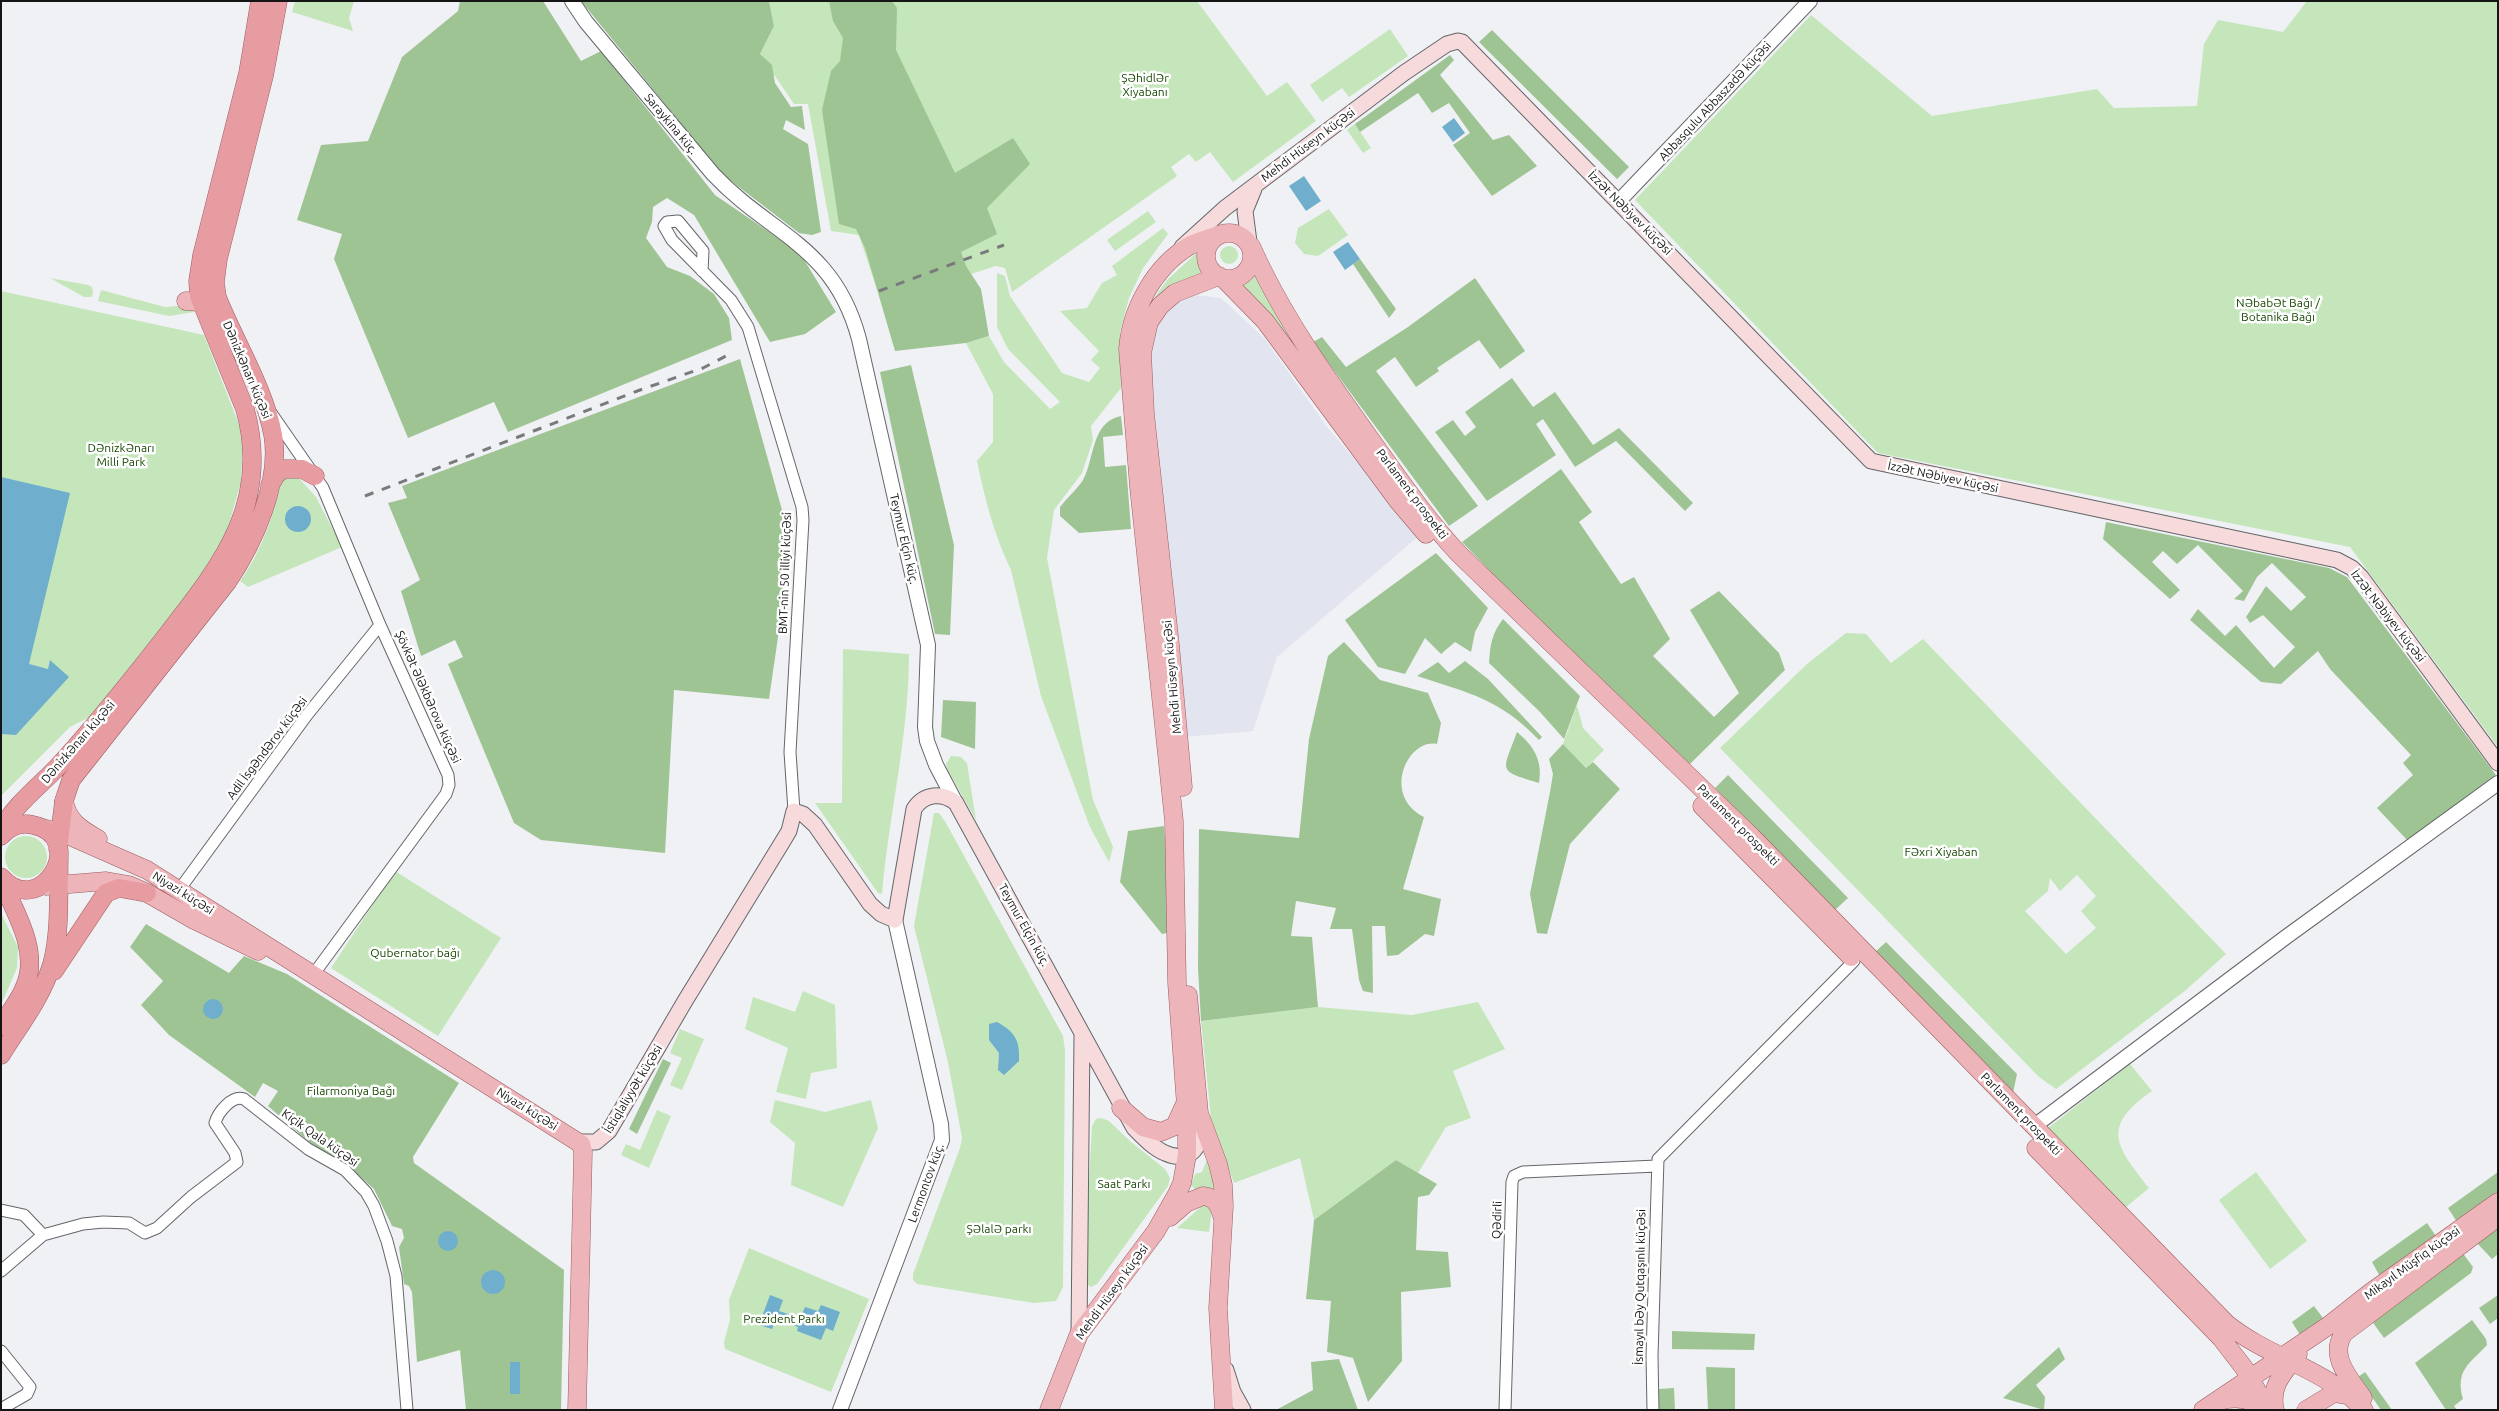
<!DOCTYPE html>
<meta charset="utf-8">
<style>
body{margin:0}
#map{position:relative;width:2499px;height:1411px;overflow:hidden;background:#f0f1f5;font-family:Ubuntu,sans-serif}
canvas{display:block}
.frame{position:absolute;inset:0;border:2px solid #151516;pointer-events:none}
</style>
<div id="map">
<canvas width="2499" height="1411"></canvas>
<div class="frame"></div>
</div>
<script>
const ctx = document.querySelector('canvas').getContext('2d');
ctx.lineJoin = 'round';
function paint(path, color) { ctx.fillStyle = color; ctx.fill(path, 'evenodd'); }
function trace(path, color, width, dash) { ctx.strokeStyle = color; ctx.lineWidth = width; ctx.lineCap = dash ? 'butt' : 'round'; ctx.setLineDash(dash || []); ctx.stroke(path); }
function label(font, color, halo, rows, align = 'center') {
  ctx.font = font + ' Ubuntu,sans-serif'; ctx.lineWidth = 5; ctx.setLineDash([]); ctx.textBaseline = 'middle'; ctx.strokeStyle = halo; ctx.fillStyle = color; for (const [text, x, y, turn = 0] of rows) {
    ctx.save(); ctx.translate(x, y); ctx.rotate((+turn || 0) * Math.PI / 180); ctx.textAlign = isNaN(turn) ? turn : align; if (halo) ctx.strokeText(text, 0, 0); ctx.fillText(text, 0, 0); ctx.restore();
  }
}
paint(new Path2D(`
 M1194,295L1221,298L1265,339L1327,427L1420,535L1277,657L1253,731L1184,737L1150,382V344L1162,313L1177,301Z`), '#e2e5f0');
paint(new Path2D(`
 M295,1H354L349,18L353,31L292,12Z
 M769,1H1197L1267,96L1287,82L1316,121L1233,182L1210,152L1196,162L1189,154L1171,167L1177,176L1012,292L1005,268L996,266L881,302L859,235L831,231L808,104H794L760,54L774,26Z
 M2307,1H2498V747L2350,547L1878,453L1635,200L1811,15L1932,116L2097,89L2114,108L2197,106L2204,44L2218,20L2283,32Z
 M1390,29L1408,56L1349,97L1342,88L1322,102L1310,85Z
 M1355,124L1371,148L1363,153L1347,130Z
 M1329,209L1348,235L1318,256L1304,254L1295,243L1298,228Z
 M1148,211L1156,222L1115,251L1107,240Z
 M1163,228L1168,234L1143,268L1129,298L1120,332L1121,388L1091,426L1093,440L1082,473L1054,510L1047,558L1093,800L1113,847L1109,862L1090,827L1041,696L1011,570C994,535 985,499 977,461L993,442V394L966,343L989,336L1004,362L1050,409L1060,402L1008,349L997,327V273L1005,276L1010,296L1062,373L1089,382L1100,368L1091,360L1099,351L1060,311L1087,308L1102,283L1117,275L1112,266Z
 M1220 255a9 9 0 1 1 18 0a9 9 0 1 1-18 0Z
 M1202,248V263L1208,274C1182,277 1168,286 1150,304L1167,280Z
 M1253,271L1293,342L1237,284L1244,281Z
 M50,278L88,285L92,287L93,294L91,297H84Z
 M101,290L165,307L192,305L194,312L169,316L98,301Z
 M1,291L204,335L240,427L243,440L241,482L227,531L199,579L93,715L70,727L1,796Z
 M287,476L298,477L316,497L342,547L248,587L240,581C254,562 263,541 271,519C276,505 276,487 287,476Z
 M1846,633L1866,634L1891,663L1923,639L2226,954L2186,990L2056,1089L2039,1077L1720,748L1807,664ZM2077,875L2096,896L2081,911L2096,928L2066,954L2025,911L2048,891L2050,878L2060,891Z
 M843,649L909,654C909,735 889,814 882,894L878,893L815,803H842Z
 M1577,705L1583,728L1604,750L1586,768L1563,744Z
 M951,756L961,757L967,763L976,820L947,769L946,764Z
 M934,813H939L946,823L1063,1036L1065,1051L1063,1287L1056,1301L1034,1303L917,1284L913,1280V1274L960,1148L962,1138L948,1062L914,926Z
 M5 857a21 21 0 1 1 42 0a21 21 0 1 1-42 0Z
 M395,871L501,938L438,1036L331,968Z
 M1,913L18,947L17,968L1,1005Z
 M803,991L835,1005L837,1068L811,1073L806,1099L776,1092L788,1048L745,1029L753,997L795,1012Z
 M1478,1002L1505,1049L1453,1071L1471,1118L1446,1127L1418,1173L1396,1160L1314,1220L1300,1158L1234,1183L1211,1118L1201,1021L1318,1007L1412,1015Z
 M680,1029L704,1039L682,1090L670,1085L682,1058L670,1053Z
 M2130,1064L2152,1091C2100,1127 2116,1146 2149,1188L2125,1208L2048,1128Z
 M775,1100L825,1112L871,1100L878,1128L843,1207L791,1185L795,1143L770,1122Z
 M657,1110L671,1116L649,1168L621,1155L626,1144L640,1150Z
 M1101,1118L1109,1121L1131,1142L1165,1169L1170,1178L1168,1186L1097,1284L1091,1287L1085,1283L1084,1280L1092,1126L1096,1119Z
 M1209,1155L1220,1196L1197,1191L1191,1185L1195,1174L1202,1172Z
 M2256,1172L2307,1241L2270,1269L2219,1200Z
 M1203,1205L1208,1206L1212,1210L1209,1232L1177,1228Z
 M749,1248L869,1299L831,1392L725,1349L724,1342L730,1320L729,1300Z`), '#c4e6ba');
paint(new Path2D(`
 M460,1H543L581,61L601,51L715,195L800,253L836,312L805,334L770,342L694,215L667,198L653,207L652,222L646,238L667,267L690,276L714,294L729,318L732,340L508,432L494,402L408,438L334,259L342,234L297,220L321,145L368,141L402,57L458,11Z
 M581,1H769L774,26L760,54L772,65L775,83L791,107L802,106L805,130L786,120L783,129L808,144L821,232L812,235L799,233L722,174Z
 M829,1H892L897,8L896,50L955,173L1013,138L1030,164L987,208L997,234L961,252L966,266L981,289L989,336L966,343L895,351L865,248L856,229L839,224L822,110L831,71L840,61L843,38L833,21Z
 M1492,30L1629,167L1617,179L1479,42Z
 M1450,55L1454,60L1440,75L1493,140L1509,135L1537,166L1492,196L1453,145L1470,133L1449,103L1432,113L1418,93L1360,132L1355,124Z
 M1360,259L1396,309L1389,318L1353,264Z
 M1475,278L1525,351L1500,369L1479,340L1437,368L1439,371L1416,387L1395,357L1376,371L1478,506L1449,526L1313,342L1322,337L1346,367L1408,327Z
 M740,359L787,528L785,589L769,699L674,690L665,853L541,840L514,823L448,664L463,657L455,640L421,656L401,591L420,580L388,503L407,498L402,486Z
 M911,365L954,545L950,635L935,634L880,372Z
 M1512,378L1533,407L1555,392L1593,445L1619,428L1693,503L1685,511L1616,441L1575,467L1543,419L1536,424L1556,455L1487,501L1435,432L1453,420L1465,436L1476,427L1465,412Z
 M1121,416L1123,435L1103,437L1105,467L1126,465L1131,529L1079,533L1060,516V507C1067,498 1077,489 1083,480C1095,458 1091,422 1121,416Z
 M1561,469L1592,512L1579,522L1621,584L1634,577L1670,639L1653,656L1714,717L1739,693L1690,610L1719,591L1779,653L1785,670L1689,765L1517,599L1462,542Z
 M2106,522L2329,568L2347,577L2496,775L2408,841L2377,808L2413,775L2403,763L2411,755L2330,669L2318,651L2281,684L2261,682L2190,620L2198,609L2225,636L2236,625L2274,668L2295,647L2263,615L2250,623L2246,617L2266,586L2291,611L2306,597L2272,563L2257,577L2244,601L2234,599L2243,591L2198,545L2177,564L2163,551L2152,562L2180,590L2170,599L2103,539Z
 M1436,553L1488,608L1475,632L1471,652L1455,642L1441,654L1425,638L1405,674L1378,667L1345,620Z
 M1503,619L1580,696L1564,739L1540,712L1489,663C1490,645 1492,633 1503,619Z
 M1344,642L1380,680L1428,693L1441,723L1437,744C1408,738 1381,795 1424,817L1403,889L1441,899L1434,936L1425,934L1398,955L1387,956L1385,926H1372L1373,993L1363,991L1359,980L1352,929H1330L1336,908L1296,901L1291,936L1312,937L1318,1007L1201,1021L1198,968L1199,829L1299,838L1309,739L1328,656Z
 M1465,661L1488,679L1542,737L1539,740C1500,699 1469,693 1417,676L1438,662L1449,673Z
 M943,700L976,702L975,749L941,737Z
 M1517,732C1534,746 1543,761 1539,783C1497,770 1502,773 1517,732Z
 M1563,744L1586,768L1593,762L1620,789L1570,844L1547,934L1537,933L1530,894L1550,792L1553,774L1549,759Z
 M1728,775L1848,898L1835,910L1715,788Z
 M1164,826L1171,932L1162,934L1120,882L1128,831Z
 M146,924L229,973L244,956L287,974L459,1083L413,1157L414,1163L564,1270L561,1410H466L460,1350L417,1362L412,1292L409,1286L404,1284L399,1247L404,1238L402,1229L392,1226L374,1189L349,1167L309,1142L268,1106L278,1091L263,1083L255,1097L169,1035L141,1005L163,981L130,947Z
 M1886,942L2017,1074L2013,1093L1875,952Z
 M663,1059L671,1063L637,1134L629,1129Z
 M1396,1160L1437,1184L1429,1195L1418,1197L1416,1250L1448,1252L1451,1287L1401,1292L1402,1361L1368,1402L1353,1358L1327,1352L1331,1301L1306,1299L1314,1220Z
 M2498,1172V1192L2457,1222L2448,1208Z
 M2427,1223L2438,1239L2382,1280L2372,1262Z
 M2498,1227V1254L2492,1259L2477,1243Z
 M2462,1252L2473,1267L2471,1273L2384,1338L2371,1320Z
 M2498,1295V1318L2490,1324L2479,1308Z
 M2314,1306L2323,1318L2300,1335L2292,1322Z
 M2472,1320L2486,1339L2487,1345C2469,1364 2455,1371 2463,1399L2454,1406L2457,1410H2446L2415,1363Z
 M1672,1331L1755,1334L1754,1350L1672,1349Z
 M2059,1347L2065,1359L2036,1385L2045,1397L2044,1410L2003,1398Z
 M1339,1359L1358,1410H1276L1313,1390L1311,1362Z
 M1706,1367L1735,1368V1410H1708Z
 M2365,1372L2392,1410H2381L2358,1377Z
 M1674,1388L1675,1410H1659V1389Z`), '#9fc494');
paint(new Path2D(`
 M1454,118L1465,133L1453,142L1442,127Z
 M1304,176L1321,201L1306,211L1289,186Z
 M1348,242L1360,259L1345,270L1333,252Z
 M1,477L70,493L29,664L48,669L50,660L69,677L16,735L1,734Z
 M285 519a13 13 0 1 1 26 0a13 13 0 1 1-26 0Z
 M203 1009a10 10 0 1 1 20 0a10 10 0 1 1-20 0Z
 M997,1022C1015,1032 1020,1040 1019,1061L1004,1075L998,1070L999,1053L989,1040V1024Z
 M438 1241a10 10 0 1 1 20 0a10 10 0 1 1-20 0Z
 M481 1282a12 12 0 1 1 24 0a12 12 0 1 1-24 0Z
 M770,1295L783,1300L779,1311L800,1318L805,1307L818,1311L821,1305L840,1312L833,1331L826,1328L821,1340L797,1331L798,1327L776,1319L772,1329L759,1325Z
 M510,1362H520V1394H510Z`), '#70aecd');
const minor = new Path2D(`
 M702,271L703,251L678,221L667,222L664,226L672,240L731,300L748,327L802,507L803,520L790,752L794,811
 M271,413L323,488L380,625L448,775L449,785L446,794L313,975
 M179,890L307,715L380,625
 M1,1210L24,1215L43,1235
 M1,1271L43,1235L83,1224L103,1222L129,1223L145,1233L157,1228L191,1197L237,1162L235,1153L215,1123C218,1112 232,1095 244,1099L308,1149L345,1170L366,1192L374,1206L387,1241L396,1276L407,1410
 M1,1351L30,1387L27,1394L1,1409
 M1505,1410L1512,1182L1514,1176L1523,1172L1657,1166
 M1653,1410L1652,1356L1658,1159L1854,961`);
const tertiary = new Path2D(`
 M572,1L586,22L713,174C770,235 834,245 859,339L928,645L925,727L927,741L936,765L956,803
 M1619,201L1810,1
 M2033,1127L2286,937L2498,783
 M840,1410L942,1140L941,1124L895,920`);
const secondary = new Path2D(`
 M1249,242L1245,211L1254,189
 M1182,247L1225,208L1404,73L1447,44L1458,41L1462,42L1871,461L2337,560L2352,568L2361,577L2498,763
 M579,1142H596L609,1131L685,1001L783,841L789,831L794,811L803,814L815,825L870,904L881,914L895,920L914,809C924,793 943,792 956,803L1134,1128C1143,1137 1153,1148 1165,1153C1191,1165 1204,1145 1201,1121
 M1079,1334L1082,1036
 M1226,1370L1233,1392L1243,1410`);
const primary = new Path2D(`
 M1206 256a23 23 0 1 1 46 0a23 23 0 1 1-46 0Z
 M1251,246C1282,316 1326,377 1371,440C1399,479 1426,519 1459,554L1751,836L2227,1324C2269,1358 2327,1369 2364,1410
 M1223,278L1265,321L1398,501L1426,534
 M186,301L213,303
 M1183,787L1170,645L1145,414L1142,353L1149,322L1160,306L1175,293L1219,276
 M64,801C68,822 81,829 98,839
 M1702,806L1851,957
 M47,829L72,837L147,870L581,1144L583,1152L577,1410
 M46,886L106,881L129,885L147,893L194,920L258,951
 M1188,995L1199,1113L1218,1164L1223,1185L1224,1206L1218,1308L1224,1410
 M1121,1108L1143,1127L1161,1132L1175,1126L1184,1106
 M2036,1148L2221,1338L2244,1368L2268,1410
 M1170,1217L1186,1203L1203,1196C1216,1197 1220,1207 1223,1219
 M2363,1398C2350,1379 2328,1356 2344,1333L2498,1217
 M2219,1401C2236,1396 2251,1398 2265,1410
 M1049,1410L1079,1334L1156,1231L1177,1194L1182,1183L1187,1155V1120L1177,983L1174,821L1139,487L1128,349C1131,310 1154,267 1189,246C1199,241 1211,238 1221,234
 M2203,1410L2328,1326L2371,1292L2498,1202
 M2275,1410C2269,1386 2284,1372 2298,1354
 M2306,1410L2334,1393L2351,1396`);
const trunk = new Path2D(`
 M270,485L276,475L283,469H302L315,476
 M1,830C16,802 44,783 64,760C99,721 131,681 163,640C219,568 272,506 245,409L199,296L198,281L202,255L248,73L260,1
 M1,836C9,827 21,822 33,825C90,837 41,922 1,877
 M58,849L64,801L71,780L228,581C254,542 281,482 273,435C265,390 234,340 217,297L215,282L218,259L264,76L278,1
 M1,880C15,912 40,951 25,986C20,1000 9,1013 1,1026
 M54,971L106,893L119,888L147,893
 M1,1055C19,1026 42,997 52,964C61,930 58,891 59,856`);
trace(minor, '#65666a', 13);
trace(tertiary, '#65666a', 16);
trace(secondary, '#65666a', 17);
trace(primary, '#9a5c62', 19);
trace(trunk, '#9a5c62', 19);
trace(minor, '#fff', 11);
trace(tertiary, '#fff', 14);
trace(secondary, '#f6dadc', 15);
trace(primary, '#edb5b9', 18);
trace(trunk, '#e79ca2', 18);
trace(new Path2D(`
 M879,291L1004,245
 M365,496L640,390L703,368L726,356`), '#797a7c', 3, [9, 9]);
label('12px', '#194803', '#fff', [
 ["Şəhidlər",1145,78],
 ["Xiyabanı",1145,92],
 ["Nəbabət Bağı /",2278,303],
 ["Botanika Bağı",2278,317],
 ["Dənizkənarı",121,448],
 ["Milli Park",121,462],
 ["Fəxri Xiyaban",1941,852],
 ["Qubernator bağı",415,953],
 ["Filarmoniya Bağı",351,1091],
 ["Saat Parkı",1124,1184],
 ["Şəlalə parkı",999,1229],
 ["Prezident Parkı",784,1319]
]);
label('12px', '#151516', '#fff', [
 ["Abbasqulu Abbaszadə küçəsi",1715,101,-47],
 ["Saraykina küç.",671,124,50],
 ["Mehdi Hüseyn küçəsi",1308,145,-37],
 ["İzzət Nəbiyev küçəsi",1630,213,45],
 ["Dənizkənarı küçəsi",247,370,67],
 ["İzzət Nəbiyev küçəsi",1943,477,12],
 ["Parlament prospekti",1412,494,53],
 ["Teymur Elçin küç.",904,539,77],
 ["BMT-nin 50 illiyi küçəsi",785,573,-88],
 ["İzzət Nəbiyev küçəsi",2388,616,52],
 ["Mehdi Hüseyn küçəsi",1172,677,-95],
 ["Şövkət Ələkbərova küçəsi",428,697,66],
 ["Dənizkənarı küçəsi",78,742,-49],
 ["Adil İsgəndərov küçəsi",267,748,-53],
 ["Parlament prospekti",1738,825,45],
 ["Niyazi küçəsi",183,893,32],
 ["Teymur Elçin küç.",1024,925,61],
 ["İstiqlaliyyət küçəsi",633,1089,-59],
 ["Niyazi küçəsi",527,1109,32],
 ["Parlament prospekti",2021,1114,46],
 ["Kiçik Qala küçəsi",320,1138,35],
 ["Lermontov küç.",926,1183,-70],
 ["Qədirli",1497,1220,-88],
 ["Mikayıl Müşfiq küçəsi",2412,1263,-36],
 ["İsmayıl bəy Qutqaşınlı küçəsi",1640,1287,-89],
 ["Mehdi Hüseyn küçəsi",1112,1292,-54]
]);
</script>
